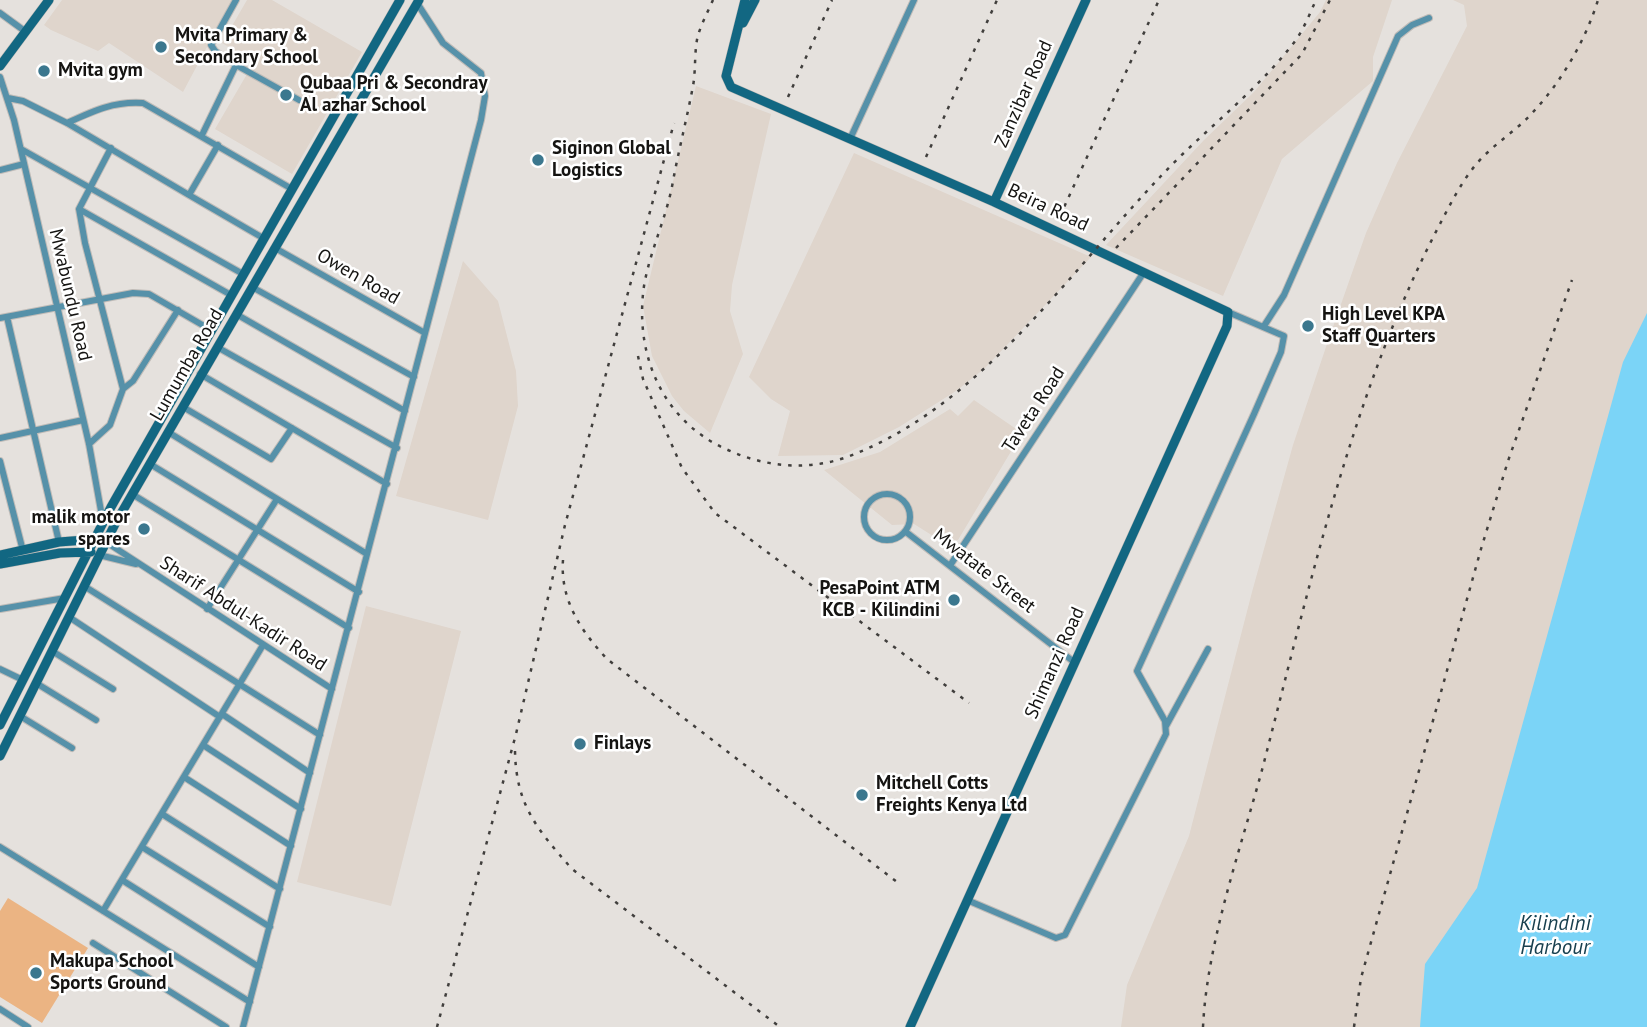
<!DOCTYPE html>
<style>
body{margin:0}
canvas{display:block;background:#e5e1dd}
</style>
<canvas width="1647" height="1027"></canvas>
<script>
const ctx = document.querySelector('canvas').getContext('2d');
ctx.lineJoin = 'round';
function paint(path, color) { ctx.fillStyle = color; ctx.fill(path, 'evenodd'); }
function trace(path, color, width, dash) { ctx.strokeStyle = color; ctx.lineWidth = width; ctx.lineCap = dash ? 'butt' : 'round'; ctx.setLineDash(dash || []); ctx.stroke(path); }
function label(font, color, halo, rows, align = 'center') {
  ctx.font = font + ' "PT Sans",sans-serif'; ctx.lineWidth = 5; ctx.setLineDash([]); ctx.textBaseline = 'middle'; ctx.strokeStyle = halo; ctx.fillStyle = color; for (const [text, x, y, turn = 0] of rows) {
    ctx.save(); ctx.translate(x, y); ctx.rotate((+turn || 0) * Math.PI / 180); ctx.textAlign = isNaN(turn) ? turn : align; if (halo) ctx.strokeText(text, 0, 0); ctx.fillText(text, 0, 0); ctx.restore();
  }
}
paint(new Path2D(`
 M62,0H232L183,92L109,43L98,51L51,30L44,25Z
 M247,0H272L362,52L292,174L215,129L254,62L222,43Z
 M1326,0H1392L1373,57V81L1282,159L1223,296L1106,245L1204,140L1254,92L1320,12Z
 M1453,0H1647V328L1478,893L1426,1027H1121L1127,985L1189,836L1252,592L1293,445L1327,344L1366,233L1397,163L1467,26L1464,5Z
 M696,86L771,114L732,285L730,311L743,354L710,433L684,411L672,396L652,356L643,306Z
 M854,153L1091,257L984,369L956,391L899,427L843,455L778,456L790,411L771,399L749,377Z
 M463,261L498,301L516,371L518,406L488,520L396,496Z
 M974,400L1022,433L958,540L941,541L914,524L892,525L824,470L880,452L950,409L958,416Z
 M366,606L461,631L391,906L297,882Z`), '#dfd5cc');
paint(new Path2D(`
 M8,898L88,948L42,1023L0,997V911Z`), '#ebb483');
paint(new Path2D(`
 M1647,313V1027H1420L1425,964L1477,888L1623,362Z`), '#7bd4f7');
const street = new Path2D(`
 M0,13L26,32
 M236,65L299,100
 M0,77L14,120L89,444L103,522
 M8,98L23,101L67,123C93,111 114,101 143,103L292,189
 M67,123L189,195L218,145
 M202,135L236,65L215,51L211,45L236,0
 M850,139L914,0
 M21,149L243,274
 M0,170L24,164
 M189,195L263,238
 M79,209L231,295
 M275,248L425,333
 M252,287L414,377
 M236,314L405,411
 M7,317L59,542
 M0,318L133,293L149,294L211,330
 M1264,326L1284,295L1398,36L1412,25L1429,18
 M217,347L397,448
 M200,374L387,484
 M123,389L133,381L178,310
 M183,407L271,459L292,428
 M168,432L367,554
 M0,438L83,420
 M89,444L110,425L123,389L85,243L79,209L111,148
 M0,461L23,551
 M150,464L359,592
 M132,494L349,628
 M864 517a23 23 0 1 1 46 0a23 23 0 1 1-46 0Z
 M906,532L1074,662
 M106,542L332,689
 M99,555L136,564
 M951,564L1144,272
 M84,586L320,735
 M0,609L65,598
 M207,609L277,499
 M69,617L220,717
 M52,651L113,689
 M0,669L23,680
 M36,683L96,720
 M222,714L310,773
 M20,716L72,748
 M1166,726L1208,649
 M203,745L301,809
 M184,777L291,846
 M162,814L280,889
 M0,847L250,1002
 M142,847L270,927
 M122,880L259,967
 M967,900L1056,938L1065,935L1166,734L1165,721L1137,671L1254,414L1281,352L1284,336L1228,312
 M103,911L263,645
 M93,943L226,1027
 M0,1009L28,1027
 M243,1027L481,120L485,96L481,73L443,43L417,3`);
const secondary = new Path2D(`
 M745,0L726,76L731,87L994,202L1228,312L1227,326L910,1027
 M743,23L755,0
 M0,66L49,0
 M994,202L1086,0
 M0,555L59,542L98,539
 M0,564L60,553L91,552
 M0,725L111,507L400,0
 M0,756L115,524L419,0`);
trace(street, '#c0bcb8', 8);
trace(secondary, '#c0bcb8', 10);
trace(street, '#5691a9', 6);
trace(secondary, '#126782', 9);
trace(new Path2D(`
 M713,0C708,11 702,23 698,35C694,51 696,70 693,86C687,118 679,149 673,181C667,217 650,250 644,286C634,355 663,422 728,450C765,467 808,471 847,457C979,408 1067,275 1160,177C1202,132 1254,94 1292,45C1303,32 1309,15 1316,0
 M788,97L832,0
 M926,157L997,0
 M1060,216L1159,0
 M1116,248L1302,54L1330,0
 M638,356L643,379L682,468L715,513L969,703
 M563,560C560,600 581,631 607,659L897,882
 M515,751C516,806 538,830 572,869L780,1027
 M437,1027L516,734L565,525L674,123
 M1203,1027C1207,943 1240,851 1262,770C1310,586 1352,391 1441,222C1454,197 1467,171 1488,152C1503,138 1520,127 1534,111C1562,81 1586,39 1598,0
 M1354,1027L1361,978L1481,549L1508,461L1572,280`), '#413f3d', 2.5, [3.5, 7]);
for (const [x, y, r, color] of [
 [161,47,7,"#3b778e"],
 [44,71,7,"#3b778e"],
 [286,95,7,"#3b778e"],
 [538,160,7,"#3b778e"],
 [1308,326,7,"#3b778e"],
 [144,529,7,"#3b778e"],
 [954,600,7,"#3b778e"],
 [580,744,7,"#3b778e"],
 [862,795,7,"#3b778e"],
 [36,973,7,"#3b778e"]
]) { const dot = new Path2D(); dot.arc(x, y, r, 0, 2 * Math.PI); ctx.fillStyle = color; ctx.fill(dot); trace(dot, '#fff', 2.5); }
label('bold 19px', '#151412', '#fff', [
 ["Mvita Primary &",175,36],
 ["Secondary School",175,58],
 ["Mvita gym",58,71],
 ["Qubaa Pri & Secondray",300,84],
 ["Al azhar School",300,106],
 ["Siginon Global",552,149],
 ["Logistics",552,171],
 ["High Level KPA",1322,315],
 ["Staff Quarters",1322,337],
 ["malik motor",130,518,"right"],
 ["spares",130,540,"right"],
 ["PesaPoint ATM",940,589,"right"],
 ["KCB - Kilindini",940,611,"right"],
 ["Finlays",594,744],
 ["Mitchell Cotts",876,784],
 ["Freights Kenya Ltd",876,806],
 ["Makupa School",50,962],
 ["Sports Ground",50,984]
], 'left');
label('19px', '#151412', '#fff', [
 ["Zanzibar Road",1024,94,-66],
 ["Beira Road",1048,208,25],
 ["Owen Road",358,277,30],
 ["Mwabundu Road",70,295,77],
 ["Lumumba Road",187,365,-60],
 ["Taveta Road",1034,410,-57],
 ["Mwatate Street",984,571,38],
 ["Sharif Abdul-Kadir Road",243,614,33],
 ["Shimanzi Road",1055,663,-66]
]);
label('italic 21px', '#18404f', '#fff', [
 ["Kilindini",1555,924],
 ["Harbour",1555,948]
]);
</script>
